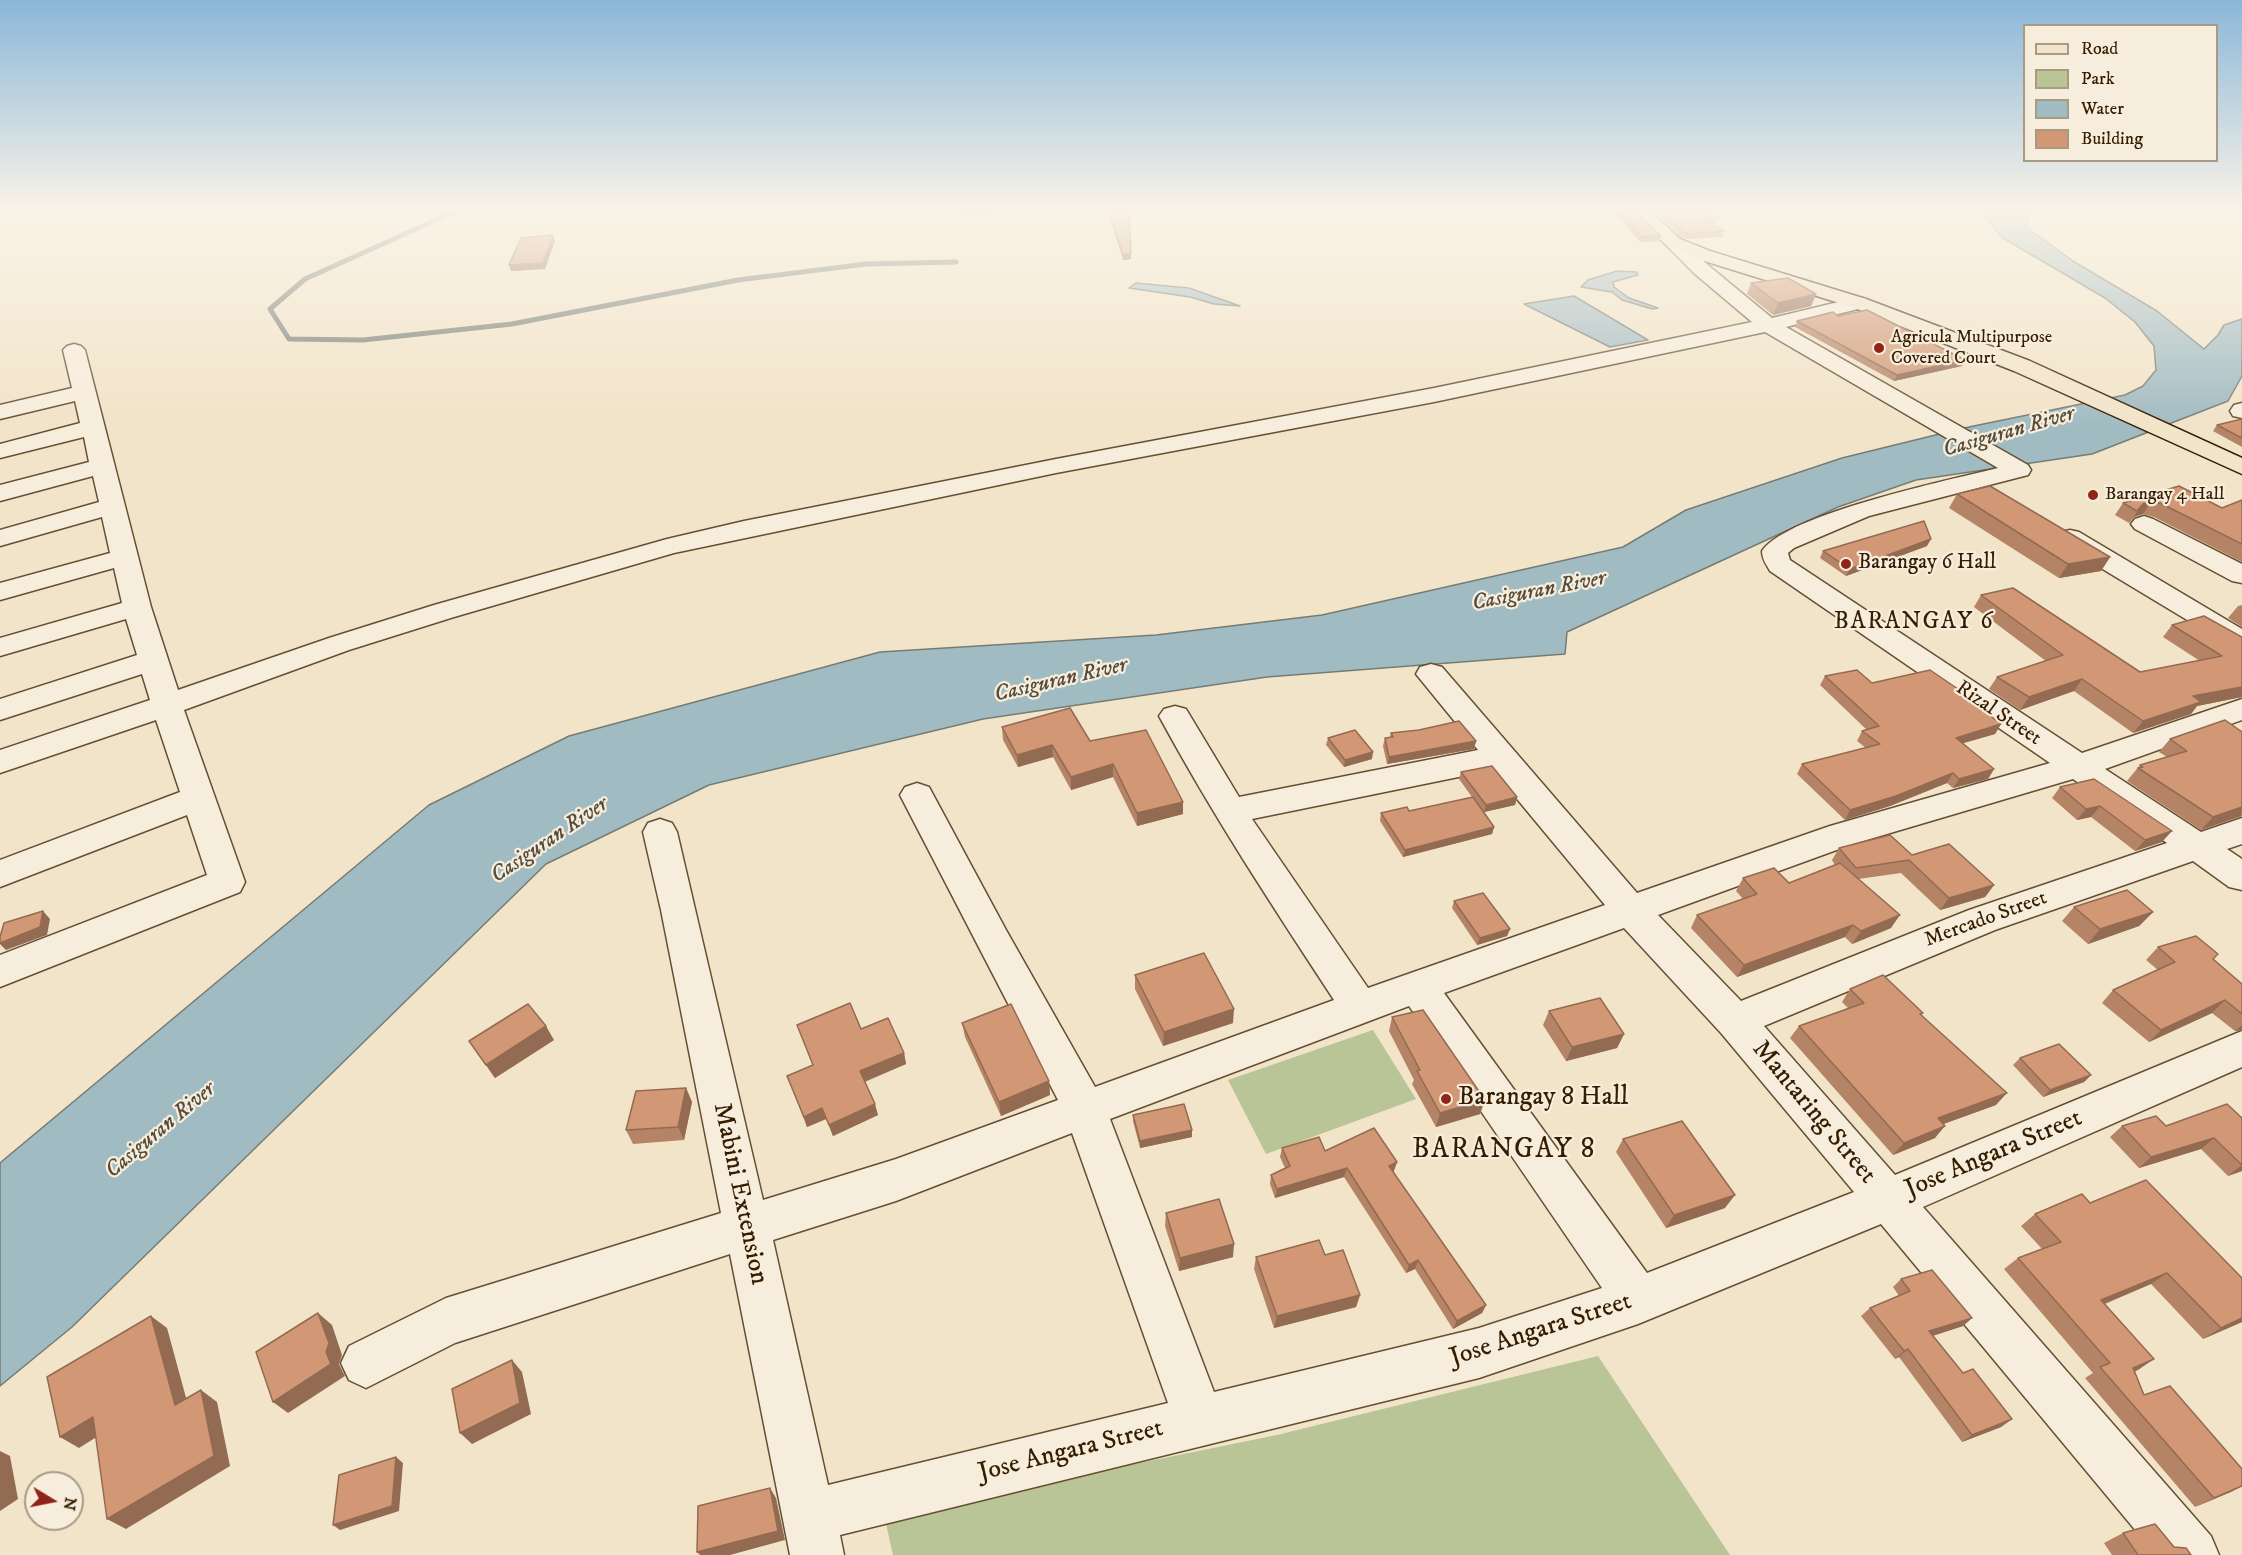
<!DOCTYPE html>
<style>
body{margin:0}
#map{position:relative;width:2242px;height:1555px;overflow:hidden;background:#f2e4c9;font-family:"IM FELL DW Pica",serif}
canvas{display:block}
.legend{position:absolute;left:2023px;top:24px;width:195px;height:138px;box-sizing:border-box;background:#f7eddc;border:2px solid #a99a84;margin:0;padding:8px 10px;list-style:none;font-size:18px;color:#351d00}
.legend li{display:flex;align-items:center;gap:12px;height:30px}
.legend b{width:30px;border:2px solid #a99a84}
.north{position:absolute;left:24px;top:1471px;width:60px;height:60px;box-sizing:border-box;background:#f7eddc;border:2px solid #a99a84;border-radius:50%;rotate:100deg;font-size:16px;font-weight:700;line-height:24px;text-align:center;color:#351d00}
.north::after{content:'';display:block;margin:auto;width:21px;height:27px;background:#8f2418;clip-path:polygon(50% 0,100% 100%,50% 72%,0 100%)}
</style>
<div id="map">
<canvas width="2242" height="1555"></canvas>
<ul class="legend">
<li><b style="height:8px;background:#f2e4c9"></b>Road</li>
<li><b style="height:16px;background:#b9c497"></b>Park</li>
<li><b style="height:16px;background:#a1bbc2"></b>Water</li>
<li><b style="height:16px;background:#d29875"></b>Building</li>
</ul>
<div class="north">N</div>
</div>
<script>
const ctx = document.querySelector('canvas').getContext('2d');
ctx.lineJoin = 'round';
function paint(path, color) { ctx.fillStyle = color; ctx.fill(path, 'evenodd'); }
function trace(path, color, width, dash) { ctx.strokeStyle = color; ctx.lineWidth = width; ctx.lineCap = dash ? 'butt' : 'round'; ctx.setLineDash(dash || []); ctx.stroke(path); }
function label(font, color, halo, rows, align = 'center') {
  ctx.font = font + ' "IM FELL DW Pica",serif'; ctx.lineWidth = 4.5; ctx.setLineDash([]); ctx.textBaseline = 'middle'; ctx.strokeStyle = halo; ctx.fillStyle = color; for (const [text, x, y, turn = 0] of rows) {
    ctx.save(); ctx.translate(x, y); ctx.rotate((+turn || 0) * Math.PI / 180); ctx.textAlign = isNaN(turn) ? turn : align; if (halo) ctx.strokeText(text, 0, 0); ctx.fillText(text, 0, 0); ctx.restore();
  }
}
paint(new Path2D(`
 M1373,1030L1416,1099L1266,1154L1228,1080Z
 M1598,1356L1730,1555H893L884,1515L1277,1435Z`), '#b9c497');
const water = new Path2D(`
 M1984,210H2059L2030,214L2026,227L2073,261L2157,311L2204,349L2218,335L2224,325L2242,319V376L2228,401L2092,454L1916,480L1838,507L1567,632L1565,654L1267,677L983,719L709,785L546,864L72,1327L0,1386V1163L429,805L569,736L880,652L1156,635L1322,615L1623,547L1686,510L1842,458L1964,428L2125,395L2143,386L2156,370L2154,346L2135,322L2105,298L2003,238L1986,218Z
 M1617,271L1637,272L1638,275L1613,282L1614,287L1629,298L1658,308L1652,309L1622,300L1612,292L1581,287L1588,280Z
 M1136,283L1189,288L1240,306L1214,304L1190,297L1129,288Z
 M1574,296L1648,340L1610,347L1524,304Z`);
paint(water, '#a1bbc2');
trace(water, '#767c74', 1.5);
trace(new Path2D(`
 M458,210L305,279L270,309L289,339L363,340L512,324L738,280L866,264L956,262`), '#767c74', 5);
const minor = new Path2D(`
 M1674,238L1680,239L1709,266L1772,318L1859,297L1866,299L1869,303L1866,307L1786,327L2028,465L2031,470L2028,475L1869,516L1794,548L1788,553L1790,560L2082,753L2242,699V720L2105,769L2201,832L2242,818V844L2227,849L2242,859V890L2229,887L2193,861L1995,930L1764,1026L1895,1175L2242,1031V1067L1923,1207L2211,1536L2219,1555H2156L1881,1224L1638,1324L1479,1378L840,1535L844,1555H790L730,1254L455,1343L366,1388L349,1380L341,1363L349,1346L446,1298L721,1213L661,910L643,832L648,823L660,819L672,823L677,832L763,1200L896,1159L1058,1100L900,795L905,787L917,783L929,787L1006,930L1095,1087L1334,1000C1273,907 1212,814 1159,716L1164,709L1175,706L1186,709L1239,797L1478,750L1416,674L1420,667L1431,664L1442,667L1637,893L1830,826L2050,763L1770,571C1766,564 1762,559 1762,551C1787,514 1949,480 1998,468L1765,332L1434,402L1056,473L674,553L454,617L349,650L184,710L245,882L240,892L0,987V955L207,875L187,815L0,887V860L180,792L156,720L0,773V750L150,700L142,674L0,720V699L137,655L126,619L0,656V638L122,603L114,568L0,600V583L110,553L102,517L0,546V530L99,502L93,476L0,501V485L89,462L84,437L0,458V444L80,423L75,401L0,419V405L72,388L63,350L67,346L74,344L81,346L85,350L151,607L178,690L329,638L434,605L667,539L744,521L1056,459L1434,388L1752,322L1695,274L1668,247L1665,243L1668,239ZM1493,770L1605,905L1368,988L1252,819ZM2073,779L2167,843L1969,910L1741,1001L1658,915L1853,844ZM1624,928L1721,1033L1854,1192L1647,1273L1444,993ZM1409,1006L1602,1288L1479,1328L1214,1392L1110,1119ZM1072,1133L1168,1403L828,1485L773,1240L896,1201Z
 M2242,403V418L2233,416L2230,411L2234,405Z
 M2144,516L2153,519L2242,564V583L2232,581L2135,529L2131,524L2135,519Z
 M2070,530L2079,532L2242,629V650L2232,647L2061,544L2057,538L2061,532Z`);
const major = new Path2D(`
 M1630,210H1649L1680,239L1710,251L1866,299L2030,361L2242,458V474L2014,371L1852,307L1698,259L1668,247Z`);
trace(minor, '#644f32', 3);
trace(major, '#351d00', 3);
paint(minor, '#f7eddc');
paint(major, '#f2e4c9');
paint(new Path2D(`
 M959,210H994L993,215H960Z
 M1107,210H1129L1131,259L1123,260Z
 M1611,210H1634L1661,236L1659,241L1640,242Z
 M1652,210H1711L1720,218L1718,223H1713L1724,231L1723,237L1687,239L1681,237Z
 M1751,283L1816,294L1811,306L1773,315L1747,294Z
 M1797,321L1965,360L1962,366L1894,381L1795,327Z
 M2242,419V447L2213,431L2217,425Z
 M2179,486L2222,508L2242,500V562L2154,517L2143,514L2134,517L2129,523L2115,515L2123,503Z
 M1957,494L2110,557L2101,571L2059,578L1949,508Z
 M1927,546L1846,576L1820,558L1823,551Z
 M1981,595L2140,672L2200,661L2163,637L2172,625L2242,637V697L2197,706L2191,714L2133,733L2074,691L2020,710L1989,689L1997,677L2046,661L1974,607Z
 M2242,605V627L2228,618L2238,606Z
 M1825,676L1872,683L1990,715L2001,724L1995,734L1963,743L1994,769L1988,779L1953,788L1947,783L1890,806L1845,820L1797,774L1802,764L1866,748L1857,741L1862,731L1867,730L1820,685Z
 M1002,727L1090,741L1183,802V814L1137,826L1113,777L1071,790L1053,757L1018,767L1003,740Z
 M2242,732V816L2201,830L2127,781L2140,765L2167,757L2159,752L2170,739Z
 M1391,733L1476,741L1474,749L1387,764L1383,746L1385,738L1390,737Z
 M1328,738L1372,759L1344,767L1326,745Z
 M1461,772L1517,797L1515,805L1484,812L1494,827L1492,834L1403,857L1380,821L1381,813L1409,811L1472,797L1459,779Z
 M2094,779L2162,842L2135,851L2091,817L2077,820L2052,798L2060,787Z
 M1839,848L1912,855L1994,885L1985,897L1940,910L1901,873L1858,879L1891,928L1852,944L1845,937L1737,977L1691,928L1697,915L1743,899L1736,891L1743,878L1789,883L1835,865L1832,860Z
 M1454,901L1510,929L1507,936L1477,945L1452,908Z
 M2074,907L2153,912L2139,926L2088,944L2062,921Z
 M2158,947L2213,959L2242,984V1030L2235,1031L2212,1013L2149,1042L2102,1003L2113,990L2158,970L2146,960Z
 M1135,975L1233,1023L1163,1046L1135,989Z
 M1850,989L1923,1013L1921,1015L1996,1105L1943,1124L1935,1138L1893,1155L1790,1038L1799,1026L1848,1008L1842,1002Z
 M1549,1011L1624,1034L1617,1048L1566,1061L1543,1025Z
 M1392,1017L1485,1100L1480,1114L1436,1127L1412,1084L1414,1080L1389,1031Z
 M962,1023L1049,1081L1050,1095L1001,1116L965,1037Z
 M797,1025L861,1029L904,1053L906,1064L865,1082L878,1115L833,1136L826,1119L807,1127L787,1076L813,1065Z
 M554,1040L495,1078L469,1041Z
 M2020,1058L2091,1075L2084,1082L2043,1097L2013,1065Z
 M686,1088L692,1102L684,1140L633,1144L626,1130Z
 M1133,1115L1192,1137L1140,1148L1133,1121Z
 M2242,1118V1171L2228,1176L2201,1149L2139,1168L2110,1137L2122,1126H2166Z
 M1623,1139L1725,1208L1666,1228L1616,1152Z
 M1282,1148L1325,1151L1397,1162L1393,1172L1486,1305L1482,1313L1453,1329L1415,1269L1406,1273L1344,1177L1275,1198L1270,1184L1271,1175L1285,1168L1280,1157Z
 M2090,1203L2242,1278V1322L2203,1339L2151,1284L2105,1304L2154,1359L2135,1371L2144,1395L2233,1491L2195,1507L2085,1378L2093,1373L2004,1269L2018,1258L2042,1249L2021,1226L2035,1214Z
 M1166,1213L1233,1257L1179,1271L1165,1226Z
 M1325,1255L1360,1295L1356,1307L1274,1328L1254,1269L1256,1257Z
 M1901,1279L1972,1318L1963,1326L1932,1336L1963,1373L2012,1419L2001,1427L1962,1442L1899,1357L1895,1359L1861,1316L1870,1308L1899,1296L1893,1287Z
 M2123,1533L2174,1547L2191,1555H2112L2104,1543Z`), '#b58365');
paint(new Path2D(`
 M553,235L555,241L545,269L511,271L509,265Z
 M1131,253V259L1123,260V255Z
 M1816,294L1811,306L1773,315L1778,303Z
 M1965,360L1962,366L1894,381L1897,375Z
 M2152,501L2143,514L2134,517L2129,523L2143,504Z
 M1931,539L1927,546L1846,576L1850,569Z
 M2110,557L2101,571L2059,578L2068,564Z
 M2082,679L2074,691L2020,710L2029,697Z
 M2242,687V697L2197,706L2191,714L2133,733L2143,721L2193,696Z
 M2001,724L1995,734L1950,747L1956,738Z
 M1476,741L1474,749L1387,764L1389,757Z
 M1052,745L1053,757L1018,767L1017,755Z
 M1373,752L1372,759L1344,767L1345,760Z
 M1113,764V777L1071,790V777Z
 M1994,769L1988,779L1953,788L1959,779Z
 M1953,773L1947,783L1890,806L1845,820L1850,810Z
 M1517,797L1515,805L1484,812L1486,805Z
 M1183,802V814L1137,826V813Z
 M2100,806L2091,817L2077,820L2086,809Z
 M2242,807L2241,816L2201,830L2213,817Z
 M1494,827L1492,834L1403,857L1405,850Z
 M2172,831L2162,842L2135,851L2145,840Z
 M1994,885L1985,897L1940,910L1949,898Z
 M43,911L50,919L47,935L6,950L0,944V943Z
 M2153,912L2139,926L2088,944L2100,929Z
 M1900,915L1891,928L1852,944L1861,931Z
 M1853,925L1845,937L1737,977L1744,965Z
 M1510,929L1507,936L1477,945L1480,938Z
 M2225,1000L2212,1013L2149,1042L2161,1030Z
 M1234,1009L1233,1023L1163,1046L1164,1032Z
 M2242,1025V1030L2235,1031Z
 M546,1026L554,1040L495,1078L486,1065Z
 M1624,1034L1617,1048L1566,1061L1572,1047Z
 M904,1053L906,1064L863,1082L860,1071Z
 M2091,1075L2084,1082L2043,1097L2050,1090Z
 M1049,1081L1050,1095L1001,1116L999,1102Z
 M686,1088L692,1102L684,1140L678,1127Z
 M2007,1093L1996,1105L1927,1130L1938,1118Z
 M1485,1100L1480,1114L1436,1127L1440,1113Z
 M875,1104L878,1115L833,1136L829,1125Z
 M822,1108L826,1119L807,1127L804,1117Z
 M1945,1126L1935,1138L1893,1155L1904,1143Z
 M1192,1130V1137L1140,1148V1141Z
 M2214,1138L2201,1149L2139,1168L2151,1157Z
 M1397,1162L1394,1171L1386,1175L1389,1166Z
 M2242,1165V1171L2228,1176Z
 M1347,1168L1344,1177L1275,1198L1277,1189Z
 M1735,1195L1725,1208L1666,1228L1674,1215Z
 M1234,1244L1233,1257L1179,1271L1180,1258Z
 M1418,1260L1415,1269L1406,1273L1409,1265Z
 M2167,1273L2151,1284L2086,1311L2101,1300Z
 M1360,1295L1356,1307L1274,1328L1277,1316Z
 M1486,1305L1482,1313L1453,1329L1457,1321Z
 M318,1313L332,1325L342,1355L339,1364L345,1376L288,1413L273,1402L326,1352Z
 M151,1316L167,1328L191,1416L175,1405Z
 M1972,1318L1963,1326L1920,1340L1929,1331Z
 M2242,1318V1322L2203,1339L2221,1328Z
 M1908,1349L1899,1357L1895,1359L1904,1351Z
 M2154,1359L2138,1370L2117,1379L2133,1368Z
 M512,1360L522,1372L531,1414L472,1444L460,1433Z
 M201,1390L217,1402L230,1466L126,1529L107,1519Z
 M93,1417L111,1428L79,1448L60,1437Z
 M2012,1419L2001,1427L1962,1442L1972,1435Z
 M0,1451L10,1456L18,1499L0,1511Z
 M396,1457L403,1463L399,1511L340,1530L333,1525Z
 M2242,1486L2233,1491L2195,1507L2214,1498Z
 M770,1488L776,1498L785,1540L730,1555H700L697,1552Z`), '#936a52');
const building = new Path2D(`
 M1109,210H1129L1131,253L1123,255Z
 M1618,210H1634L1661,236L1642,237Z
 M1660,210H1711L1720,218H1706L1724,231L1689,234L1683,231Z
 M553,235L543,263L509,265L521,238Z
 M1788,278L1816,294L1778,303L1751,283Z
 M1867,310L1965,360L1897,375L1797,321L1833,312L1838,316Z
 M2242,419V438L2217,425Z
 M1990,486L2110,557L2068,564L1957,494Z
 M2179,486L2222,508L2242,500V544L2162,504L2152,501L2143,504L2137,511L2123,503Z
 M1924,521L1931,539L1850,569L1823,551Z
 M2013,588L2140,672L2222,656L2172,625L2204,616L2242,637V687L2193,696L2201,702L2143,721L2082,679L2029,697L1997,677L2063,655L1981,595Z
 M1857,670L1872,683L1930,670L1992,712L1988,714L2001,724L1956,738L1994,769L1959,779L1953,773L1896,796L1850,810L1802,764L1880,744L1862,731L1879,726L1825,676Z
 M1070,708L1090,741L1146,730L1183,802L1137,813L1113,764L1071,777L1052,745L1017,755L1002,727Z
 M2225,720L2242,732V807L2213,817L2138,768L2143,767L2140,765L2187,751L2170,739Z
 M1459,721L1476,741L1389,757L1385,738L1393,737L1391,733L1419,730Z
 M1355,730L1373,752L1345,760L1328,738Z
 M1492,766L1517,797L1486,805L1461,772Z
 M2094,779L2172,831L2145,840L2100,806L2086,809L2060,787Z
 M1473,797L1494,827L1405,850L1381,813L1407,807L1409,811Z
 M1890,835L1912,855L1949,844L1994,885L1949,898L1909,860L1856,868L1839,848Z
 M1840,863L1900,915L1861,931L1853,925L1744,965L1697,915L1757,894L1743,878L1774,868L1789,883Z
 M2127,890L2153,912L2100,929L2074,907Z
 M1483,893L1510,929L1480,938L1454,901Z
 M43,911L40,927L0,943V937L4,923Z
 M2196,936L2218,954L2213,959L2242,984V1014L2225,1000L2161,1030L2113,990L2175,962L2158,947Z
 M1204,953L1234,1009L1164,1032L1135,975Z
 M1883,975L1923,1013L1920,1014L2007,1093L1938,1118L1945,1126L1904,1143L1799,1026L1864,1003L1850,989Z
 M1600,998L1624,1034L1572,1047L1549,1011Z
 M850,1003L861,1029L888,1018L904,1053L860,1071L875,1104L829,1125L822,1108L804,1117L787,1076L813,1065L797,1025Z
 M528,1004L546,1026L486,1065L469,1041Z
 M1011,1004L1049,1081L999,1102L962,1023Z
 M1423,1010L1485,1100L1440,1113L1417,1071L1420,1070L1392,1017Z
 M2059,1044L2091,1075L2050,1090L2020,1058Z
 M686,1088L678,1127L626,1130L636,1091Z
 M1184,1104L1192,1130L1140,1141L1133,1115Z
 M2227,1104L2242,1118V1165L2214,1138L2151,1157L2122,1126L2156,1116L2166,1126Z
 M1682,1121L1735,1195L1674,1215L1623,1139Z
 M1374,1128L1397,1162L1389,1166L1486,1305L1457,1321L1418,1260L1409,1265L1347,1168L1277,1189L1271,1175L1290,1166L1282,1148L1319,1137L1325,1151Z
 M2146,1180L2242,1278V1318L2221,1328L2167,1273L2101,1300L2154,1359L2133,1368L2144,1395L2170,1386L2242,1469V1486L2214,1498L2100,1367L2110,1363L2018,1258L2061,1242L2035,1214L2082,1194L2090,1203Z
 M1219,1199L1234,1244L1180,1258L1166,1213Z
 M1319,1240L1325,1255L1343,1250L1360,1295L1277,1316L1256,1257Z
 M1932,1270L1972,1318L1929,1331L1963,1373L1973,1369L2012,1419L1972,1435L1908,1349L1904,1351L1870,1308L1910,1291L1901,1279Z
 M318,1313L329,1343L326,1352L331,1364L273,1402L256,1352Z
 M151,1316L175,1405L201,1390L214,1456L107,1519L93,1417L60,1437L47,1377Z
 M512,1360L520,1403L460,1433L452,1389Z
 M396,1457L392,1506L333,1525L339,1475Z
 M770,1488L778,1531L697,1552L698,1506Z
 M2155,1524L2174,1547L2186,1548L2191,1555H2138L2123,1533Z`);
paint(building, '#d29875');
trace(building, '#936a52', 1.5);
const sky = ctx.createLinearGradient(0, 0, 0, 428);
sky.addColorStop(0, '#8bb7d9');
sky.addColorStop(0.49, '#f9f3e7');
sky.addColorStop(1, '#f9f3e700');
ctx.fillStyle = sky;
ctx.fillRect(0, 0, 2242, 428);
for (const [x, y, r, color] of [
 [1879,348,6,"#8f2418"],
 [2093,495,6,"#8f2418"],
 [1846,564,6,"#8f2418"],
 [1446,1099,6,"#8f2418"]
]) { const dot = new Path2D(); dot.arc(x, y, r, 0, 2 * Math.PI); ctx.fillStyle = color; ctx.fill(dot); trace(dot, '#f7eddc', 2); }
label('18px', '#351d00', '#f7eddc', [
 ["Agricula Multipurpose",1891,338],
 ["Covered Court",1891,359],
 ["Barangay 4 Hall",2105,495]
], 'left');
label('21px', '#351d00', '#f7eddc', [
 ["Barangay 6 Hall",1858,564]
], 'left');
label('21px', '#351d00', '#f7eddc', [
 ["Rizal Street",1998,714,34],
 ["Mercado Street",1986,920,-20]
]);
label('italic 22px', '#554c3a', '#f7eddc', [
 ["Casiguran River",2009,433,-16],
 ["Casiguran River",1539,592,-11],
 ["Casiguran River",1061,681,-13],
 ["Casiguran River",550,841,-34],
 ["Casiguran River",161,1131,-40]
]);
ctx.letterSpacing = '1.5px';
label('24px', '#351d00', '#f7eddc', [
 ["BARANGAY 6",1914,623]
]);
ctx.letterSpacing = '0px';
label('26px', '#351d00', '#f7eddc', [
 ["Barangay 8 Hall",1458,1099]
], 'left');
label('26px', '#351d00', '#f7eddc', [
 ["Mantaring Street",1813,1113,50],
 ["Jose Angara Street",1994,1155,-23],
 ["Mabini Extension",739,1194,78],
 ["Jose Angara Street",1541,1331,-18],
 ["Jose Angara Street",1071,1452,-14]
]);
ctx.letterSpacing = '1.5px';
label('28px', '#351d00', '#f7eddc', [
 ["BARANGAY 8",1504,1151]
]);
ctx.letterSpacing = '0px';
</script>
